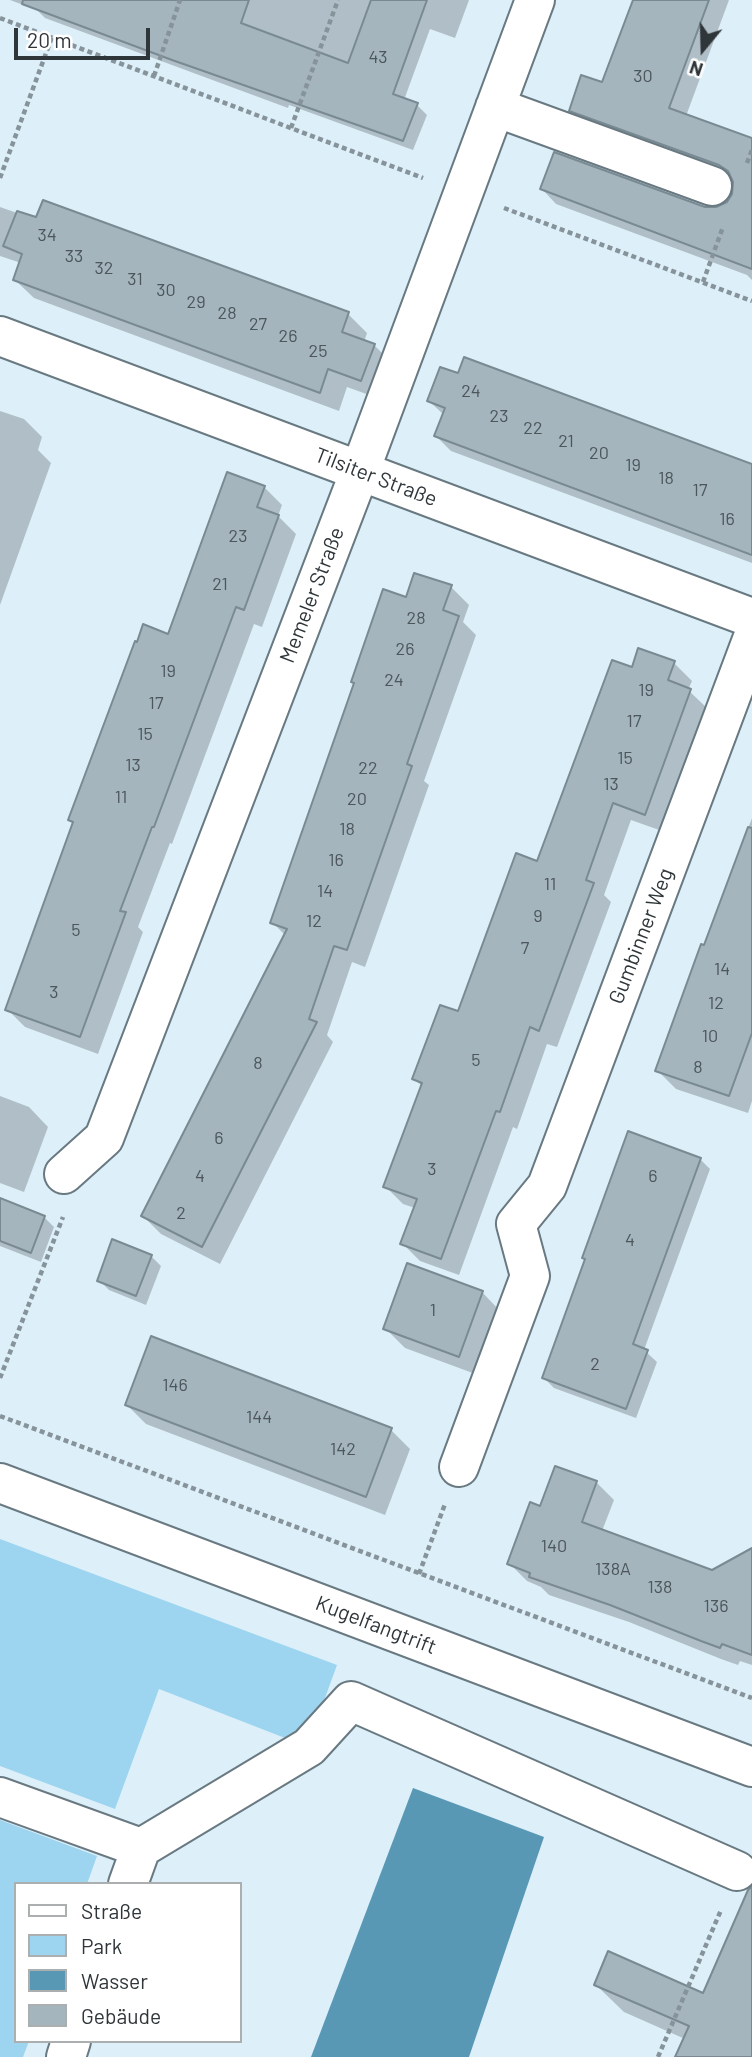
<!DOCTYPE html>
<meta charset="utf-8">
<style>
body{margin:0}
#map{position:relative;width:752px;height:2057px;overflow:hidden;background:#ddeff9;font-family:Barlow,sans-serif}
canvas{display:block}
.legend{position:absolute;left:14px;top:1882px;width:228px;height:161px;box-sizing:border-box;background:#fff;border:2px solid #acafb0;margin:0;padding:9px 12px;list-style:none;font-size:21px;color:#2f363a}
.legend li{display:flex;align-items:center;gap:14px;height:35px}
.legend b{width:35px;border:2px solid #acafb0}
.north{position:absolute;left:668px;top:14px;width:70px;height:70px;-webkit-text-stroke:5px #fff;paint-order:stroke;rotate:199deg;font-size:19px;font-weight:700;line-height:28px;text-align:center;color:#2f363a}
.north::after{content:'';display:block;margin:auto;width:24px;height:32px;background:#2f363a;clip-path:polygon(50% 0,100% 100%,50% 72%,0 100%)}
.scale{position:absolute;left:14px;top:28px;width:136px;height:32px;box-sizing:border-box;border:4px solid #2f363a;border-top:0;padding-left:9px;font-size:21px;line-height:24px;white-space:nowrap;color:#2f363a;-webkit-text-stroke:5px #fff;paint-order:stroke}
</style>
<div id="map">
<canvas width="752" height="2057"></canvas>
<ul class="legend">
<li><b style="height:9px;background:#fff"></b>Straße</li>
<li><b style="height:19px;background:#9dd5f0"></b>Park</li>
<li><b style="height:19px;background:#5998b5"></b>Wasser</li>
<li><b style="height:19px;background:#a4b5be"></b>Gebäude</li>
</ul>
<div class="north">N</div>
<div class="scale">20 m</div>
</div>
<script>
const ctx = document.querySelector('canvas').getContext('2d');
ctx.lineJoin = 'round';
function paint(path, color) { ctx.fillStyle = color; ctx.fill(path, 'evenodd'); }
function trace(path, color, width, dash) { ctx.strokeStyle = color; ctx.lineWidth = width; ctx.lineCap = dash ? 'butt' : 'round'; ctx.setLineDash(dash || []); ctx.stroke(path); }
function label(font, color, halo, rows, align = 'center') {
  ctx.font = font + ' Barlow,sans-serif'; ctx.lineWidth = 5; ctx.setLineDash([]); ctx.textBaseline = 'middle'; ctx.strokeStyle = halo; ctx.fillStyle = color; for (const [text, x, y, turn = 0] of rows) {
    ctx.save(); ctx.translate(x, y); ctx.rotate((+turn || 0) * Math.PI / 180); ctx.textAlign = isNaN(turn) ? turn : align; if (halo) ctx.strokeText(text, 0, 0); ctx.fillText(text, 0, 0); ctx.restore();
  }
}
paint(new Path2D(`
 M0,1539L337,1665L314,1728L285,1738L159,1689L115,1809L0,1766Z
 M0,1820L97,1856L87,1884H16V2041H29L23,2057H0Z`), '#9dd5f0');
paint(new Path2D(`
 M413,1788L544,1837L469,2057H311Z`), '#5998b5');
paint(new Path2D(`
 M10,0H469L455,38L430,29L404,100L417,105L427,115L413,150L289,105L288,108L45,18L37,10Z
 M635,0H729L686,116L752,139V280L747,275L556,204L542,189L717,209L728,204L734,195V179L586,125L570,110L603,84Z
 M44,202L348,314L367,333L364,342L374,345L393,364L380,399L347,387L339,411L34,298L15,280L21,263L0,256V207L37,220Z
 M429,401L752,467V563L451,451L436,436L444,415Z
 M0,411L24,419L42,437L38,450L51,463L0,605Z
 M264,487L282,505L278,516L296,534L262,627L254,624L172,844L170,843L138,927L143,932L98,1054L25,1027L7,1009L75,824L70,819L169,636Z
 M451,587L469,605L463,622L476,635L424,781L429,785L365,967L352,962L327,1035L333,1042L220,1264L161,1234L143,1216L286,936L272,922L407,599Z
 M674,663L692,681L688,690L707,708L662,831L631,820L604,895L611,902L557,1047L547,1044L517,1129L513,1127L459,1275L420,1261L402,1243L415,1208L403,1204L385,1186L423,1087L414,1079L459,1013L538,863L633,669Z
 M752,818V1101L748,1113L676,1089L657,1070Z
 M0,1096L29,1107L48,1127L24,1192L0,1183Z
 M700,1159L710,1169L644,1350L657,1362L636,1418L554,1388L544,1378Z
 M0,1213L44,1217L54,1227L41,1262L0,1246Z
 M151,1256L161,1266L146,1305L109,1290L99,1280Z
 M482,1292L501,1312L478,1375L405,1348L385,1328Z
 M127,1405L391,1430L410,1449L385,1515L146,1424Z
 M596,1482L614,1500L602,1531L712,1572L752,1561V1665L740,1661L738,1665L721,1659L629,1622L549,1595L541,1587L527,1581L509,1563L541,1509Z
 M752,1927V2057H677L685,2039L624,2012L596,1985L704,1995Z`), '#0003');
const building = new Path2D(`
 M23,0H249L241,23L348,63L371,0H427L393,94L418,103L403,141L172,60L22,4Z
 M633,0H709L669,108L752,138V269L540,189L554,152L705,207H716L727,202L732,194L733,182L728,171L719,165L569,111L581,75L602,82Z
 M43,200L349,312L342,332L375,344L361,381L328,369L320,393L13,280L22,254L3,246L17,211L36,217Z
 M464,357L752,464V555L434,436L445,408L427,401L440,367L458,373Z
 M227,472L265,486L257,507L279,515L244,610L236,607L154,827H152L120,911L126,912L80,1037L5,1010L73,822L68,820L135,641L137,642L143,624L168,634Z
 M414,573L452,585L443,610L459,616L407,764L412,766L347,950L334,946L309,1019L317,1022L202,1247L141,1216L287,929L270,923L354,683L351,682L383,589L406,597Z
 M638,648L675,661L668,680L691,689L645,815L613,803L586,880L594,883L539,1031L530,1027L500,1112L496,1111L441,1259L400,1244L417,1199L383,1187L422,1083L412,1079L440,1005L458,1011L516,853L537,861L612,660L632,667Z
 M748,827L752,828V1033L729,1096L655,1071L701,944L704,945Z
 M628,1131L701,1158L633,1344L648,1350L626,1409L542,1378L585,1259L582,1258Z
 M0,1198L45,1216L31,1253L0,1241Z
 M112,1239L152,1255L136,1296L97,1281Z
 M407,1263L483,1291L459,1357L383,1329Z
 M151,1336L392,1428L366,1497L125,1405Z
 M555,1466L597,1481L582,1522L712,1570L752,1548V1655L722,1644L720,1648L701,1641L610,1605L529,1577L530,1573L507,1564L530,1502L540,1506Z
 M752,1886V2057H675L689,2026L594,1985L608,1951L703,1993L748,1890Z`);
paint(building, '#a4b5be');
trace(building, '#798a92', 2);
const minor = new Path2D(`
 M495,107L712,186
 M0,336L752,618
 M64,1174L104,1138L360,471L535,0
 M459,1467L530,1276L516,1224L547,1186L752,640
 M0,1483L752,1767
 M0,1797L141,1848
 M128,1884L141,1848L309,1747L351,1701L737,1871
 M66,2057L71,2041`);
trace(minor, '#697981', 42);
trace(new Path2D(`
 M0,18L423,178
 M154,76L180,0
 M291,128L338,0
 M747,163L752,150
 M0,178L52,37
 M504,208L752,301
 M703,282L723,227
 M0,1378L63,1217
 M0,1416L752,1698
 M419,1574L445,1504
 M658,2057L721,1910`), '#87939a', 4.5, [5, 3.5]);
trace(minor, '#fff', 38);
label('18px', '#4c565b', null, [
 ["43",378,57],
 ["30",643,76],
 ["34",47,235],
 ["33",74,256],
 ["32",104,268],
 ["31",135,279],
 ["30",166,290],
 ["29",196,302],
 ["28",227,313],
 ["27",258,324],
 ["26",288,336],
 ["25",318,351],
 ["24",471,391],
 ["23",499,416],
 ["22",533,428],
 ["21",566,441],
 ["20",599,453],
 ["19",633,465],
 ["18",666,478],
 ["17",700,490],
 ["16",727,519],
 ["23",238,536],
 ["21",220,584],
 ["28",416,618],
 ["26",405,649],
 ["19",168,671],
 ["24",394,680],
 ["19",646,690],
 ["17",156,703],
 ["17",634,721],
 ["15",145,734],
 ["15",625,758],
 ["13",133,765],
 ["22",368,768],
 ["13",611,784],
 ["11",121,797],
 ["20",357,799],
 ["18",347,829],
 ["16",336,860],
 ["11",550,884],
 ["14",325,891],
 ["9",538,916],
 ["12",314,921],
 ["5",76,930],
 ["7",525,948],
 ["14",722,969],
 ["3",54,992],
 ["12",716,1003],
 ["10",710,1036],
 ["5",476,1060],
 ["8",258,1063],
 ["8",698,1067],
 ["6",219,1138],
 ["3",432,1169],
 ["4",200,1176],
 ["6",653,1176],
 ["2",181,1213],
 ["4",630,1240],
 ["1",433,1310],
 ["2",595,1364],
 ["146",175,1385],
 ["144",259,1417],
 ["142",343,1449],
 ["140",554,1546],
 ["138A",613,1569],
 ["138",660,1587],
 ["136",716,1606]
]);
label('21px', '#2f363a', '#fff', [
 ["Tilsiter Straße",376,477,21],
 ["Memeler Straße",312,595,-69],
 ["Gumbinner Weg",641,936,-69],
 ["Kugelfangtrift",376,1625,21]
]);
</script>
